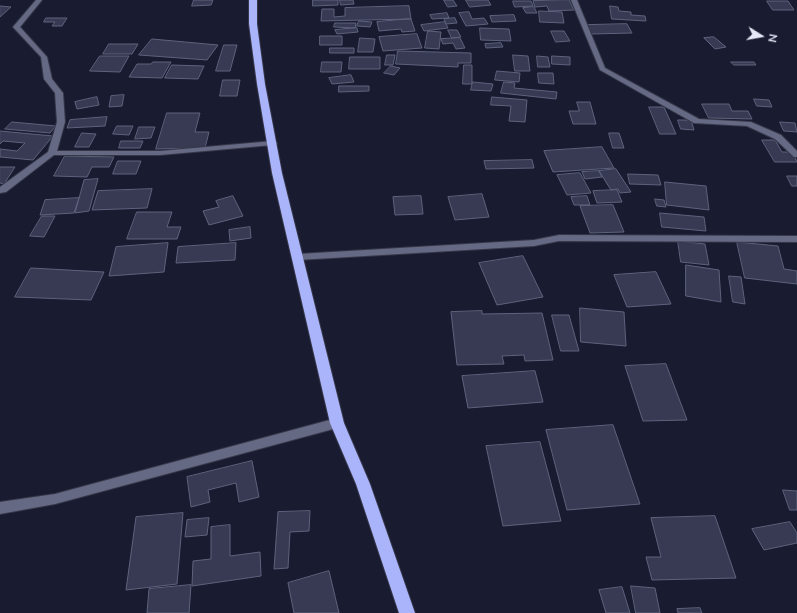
<!DOCTYPE html>
<style>
body{margin:0}
#map{position:relative;width:797px;height:613px;overflow:hidden;background:#191b31;font-family:Mulish,sans-serif}
canvas{display:block}
.north{position:absolute;left:741px;top:16px;width:40px;height:40px;-webkit-text-stroke:3px #191b31;paint-order:stroke;rotate:101deg;font-size:11px;font-weight:700;line-height:16px;text-align:center;color:#e5e8f7}
.north::after{content:'';display:block;margin:auto;width:14px;height:18px;background:#e5e8f7;clip-path:polygon(50% 0,100% 100%,50% 72%,0 100%)}
</style>
<div id="map">
<canvas width="797" height="613"></canvas>
<div class="north">N</div>
</div>
<script>
const g = document.querySelector('canvas').getContext('2d');
g.lineJoin = 'round';
function fillPath(path, color) { g.fillStyle = color; g.fill(path, 'evenodd'); }
function strokePath(path, color, width, dash) { g.strokeStyle = color; g.lineWidth = width; g.lineCap = dash ? 'butt' : 'round'; g.setLineDash(dash || []); g.stroke(path); }
const building = new Path2D(`
 M194 0H213L211 5 192 6Z
 M313 0H338V5L313 6Z
 M340 0H353L354 4 341 5Z
 M444 0H453L457 6 448 7Z
 M466 0H488L491 5 470 7Z
 M569 0 574 10 549 11 547 6 535 7 533 1Z
 M513 1H531L533 6 515 7Z
 M767 1H788L794 10H773Z
 M0 6 11 7 0 17Z
 M409 6 411 19 321 21 322 9H334V17L345 16V8Z
 M610 6 618 7 619 11 631 12V15L645 16 646 21 612 19Z
 M534 7 537 13H526L523 8Z
 M539 11 562 12 564 23 540 22Z
 M469 12 472 19 484 18 488 24 466 26 459 13Z
 M447 13 449 18 432 19 430 15Z
 M514 15 516 21 492 22 490 16Z
 M46 18H67L62 26H52L55 22H44Z
 M455 18 457 23 446 24 444 19Z
 M411 19 415 31 402 32 401 29 379 31 377 22Z
 M359 21 372 22 370 27 357 26Z
 M445 22 448 28 424 31 421 25Z
 M335 23H356L355 28 334 27Z
 M627 24 632 33 591 34 587 25Z
 M357 28 358 32 337 34 335 30Z
 M480 28 509 29 511 41 481 40Z
 M448 30H457L461 37 452 38Z
 M428 31 441 32 439 49 425 48Z
 M551 31H564L570 41 556 42Z
 M417 34 422 48 383 51 379 37Z
 M320 36H342V45H320Z
 M714 37 726 47 715 49 704 38Z
 M360 38 375 39 373 52H358Z
 M460 38 465 48 456 49 453 43 443 44 441 39Z
 M152 39 218 45 207 60 139 55Z
 M501 43 503 47 486 48 485 44Z
 M109 44H138L132 54H103Z
 M224 45H237L230 71H216Z
 M330 48H354V53H330Z
 M398 51 471 53V63H458V67L396 64Z
 M387 55H395L393 65H385Z
 M513 55 528 56 530 71H515Z
 M100 56H129L120 72 90 71Z
 M537 56 548 57 550 67H538Z
 M552 56 570 57V65L552 64Z
 M350 57H380V69H349Z
 M153 62H171L162 78 129 77 137 64H151Z
 M322 62H342L341 72H321Z
 M731 62H754L756 65H734Z
 M172 65 204 66 198 79 165 78Z
 M464 65H472V84H463Z
 M391 66 400 68 394 75 384 73Z
 M497 71 520 73 519 82 495 80Z
 M538 73H553L554 84 539 83Z
 M351 75 354 82 332 84 329 78Z
 M223 80H240L237 96H220Z
 M473 82 493 84 491 91 471 90Z
 M504 82 515 83 514 88 557 92 556 99 501 93Z
 M339 86H369V91L339 92Z
 M124 95 122 106 109 107 111 96Z
 M97 97 99 105 77 109 75 102Z
 M492 97 527 100 525 122 509 121 511 106 491 105Z
 M754 99 769 100 772 107 757 106Z
 M577 102H590L596 124H573L569 111H579Z
 M702 104H729L732 111H748L752 119 709 118Z
 M649 107H664L676 134H660Z
 M167 113H200L195 132H209L205 148 156 149Z
 M107 117 105 126 67 128 70 120Z
 M678 120H691L694 130 681 129Z
 M12 122 56 126 50 133 5 129Z
 M780 122 795 123 797 132 784 131Z
 M117 126H133L129 135 113 134Z
 M139 127H155L151 138 135 139Z
 M0 131 53 136 33 160 0 157V149L17 151 25 143 3 141 0 144Z
 M82 133 96 134 89 147H75Z
 M609 133H619L624 148H613Z
 M762 140H775L782 152H793L797 162H775Z
 M121 141H143L140 148H119Z
 M602 147 614 168 553 172 544 151Z
 M65 156 114 157 109 167H92L87 177 54 176Z
 M532 160 534 168 486 169 484 161Z
 M118 161H141L136 174H113Z
 M0 167H15L4 184 0 183Z
 M616 169 631 192 620 193 618 189 611 190 599 171Z
 M599 171 602 177 585 179 582 172Z
 M580 173 591 193 567 195 557 175Z
 M628 174 658 175 661 185 630 184Z
 M787 176H797V186H792Z
 M98 179 89 211 75 213 84 180Z
 M665 182 706 186 709 210 667 205Z
 M152 189 147 208 92 210 98 191Z
 M617 190 622 202 597 203 593 191Z
 M482 194 489 217 455 220 448 197Z
 M233 196 243 216 209 225 203 211 219 207 216 201Z
 M421 196 423 214 395 215 393 197Z
 M587 196 590 205H574L571 197Z
 M79 198 74 213 40 215 45 200Z
 M655 199 664 200 666 207 657 206Z
 M613 205 624 232 590 233 580 206Z
 M137 212H172L167 227H181L177 239H127Z
 M660 213 704 217 706 231 662 227Z
 M42 216H55L44 237 30 236Z
 M250 227 251 238 230 241 229 230Z
 M678 241 705 244 709 265 681 262Z
 M737 242 778 246 784 269 797 271V284L745 278Z
 M168 243 164 272 109 276 116 247Z
 M236 243 235 260 176 263 178 247Z
 M523 256 543 297 497 305 479 263Z
 M686 265 719 270 721 302 686 296Z
 M31 268 104 272 91 300 15 297Z
 M656 272 671 304 627 307 614 275Z
 M729 276 741 277 745 304 733 302Z
 M580 308 624 312 626 346 581 342Z
 M482 311V314L542 313 553 360 525 361 524 355 502 356 504 364 457 365 451 312Z
 M552 315H569L579 351H561Z
 M666 364 687 420 643 421 625 366Z
 M535 371 543 402 468 408 462 376Z
 M613 425 640 504 567 510 546 430Z
 M540 442 561 521 503 526 486 446Z
 M252 461 259 497 239 502 236 483 208 490 210 502 191 507 187 477Z
 M783 490 797 491V510H790Z
 M310 511 309 531 290 532 288 568 274 569 278 512Z
 M183 513 177 584 126 590 136 517Z
 M715 516 736 578 652 580 646 557H661L651 518Z
 M209 518 207 535 185 537 187 520Z
 M790 522 797 533V543L764 550 752 529Z
 M230 525V556L260 552 261 576 192 586 193 561 211 559V527Z
 M329 571 339 613H294L288 583Z
 M191 585 189 613H147L149 589Z
 M631 586 655 588 660 613H636Z
 M622 587 630 613H606L599 590Z
 M700 608 702 613H678L677 609Z`);
fillPath(building, '#373a52');
strokePath(building, '#5e627c', 1);
const street = new Path2D(`
 M36 0H42L20 27 47 57 52 79 63 93 65 122 57 151H160L273 141 277 143 273 145 160 155H54L6 192 0 193V187L48 152 57 122 55 93 44 79 41 57 13 27Z
 M571 0H577L605 68 699 119 751 122 781 135 797 151V157H794L775 139 747 126 694 123 600 70Z
 M559 235 797 236V242L559 241 534 246 298 260 293 257 298 254 534 240Z
 M337 418 341 420 343 423 341 426 337 428 55 504 0 514V502L55 494Z`);
const highway = new Path2D(`
 M249 0H257V24L265 84 282 173 344 423 370 484 415 613H399L356 484 330 423 272 173 257 84 249 24Z`);
strokePath(street, '#363749', 2);
strokePath(highway, '#363749', 2);
fillPath(street, '#656983');
fillPath(highway, '#aab4fb');
</script>
